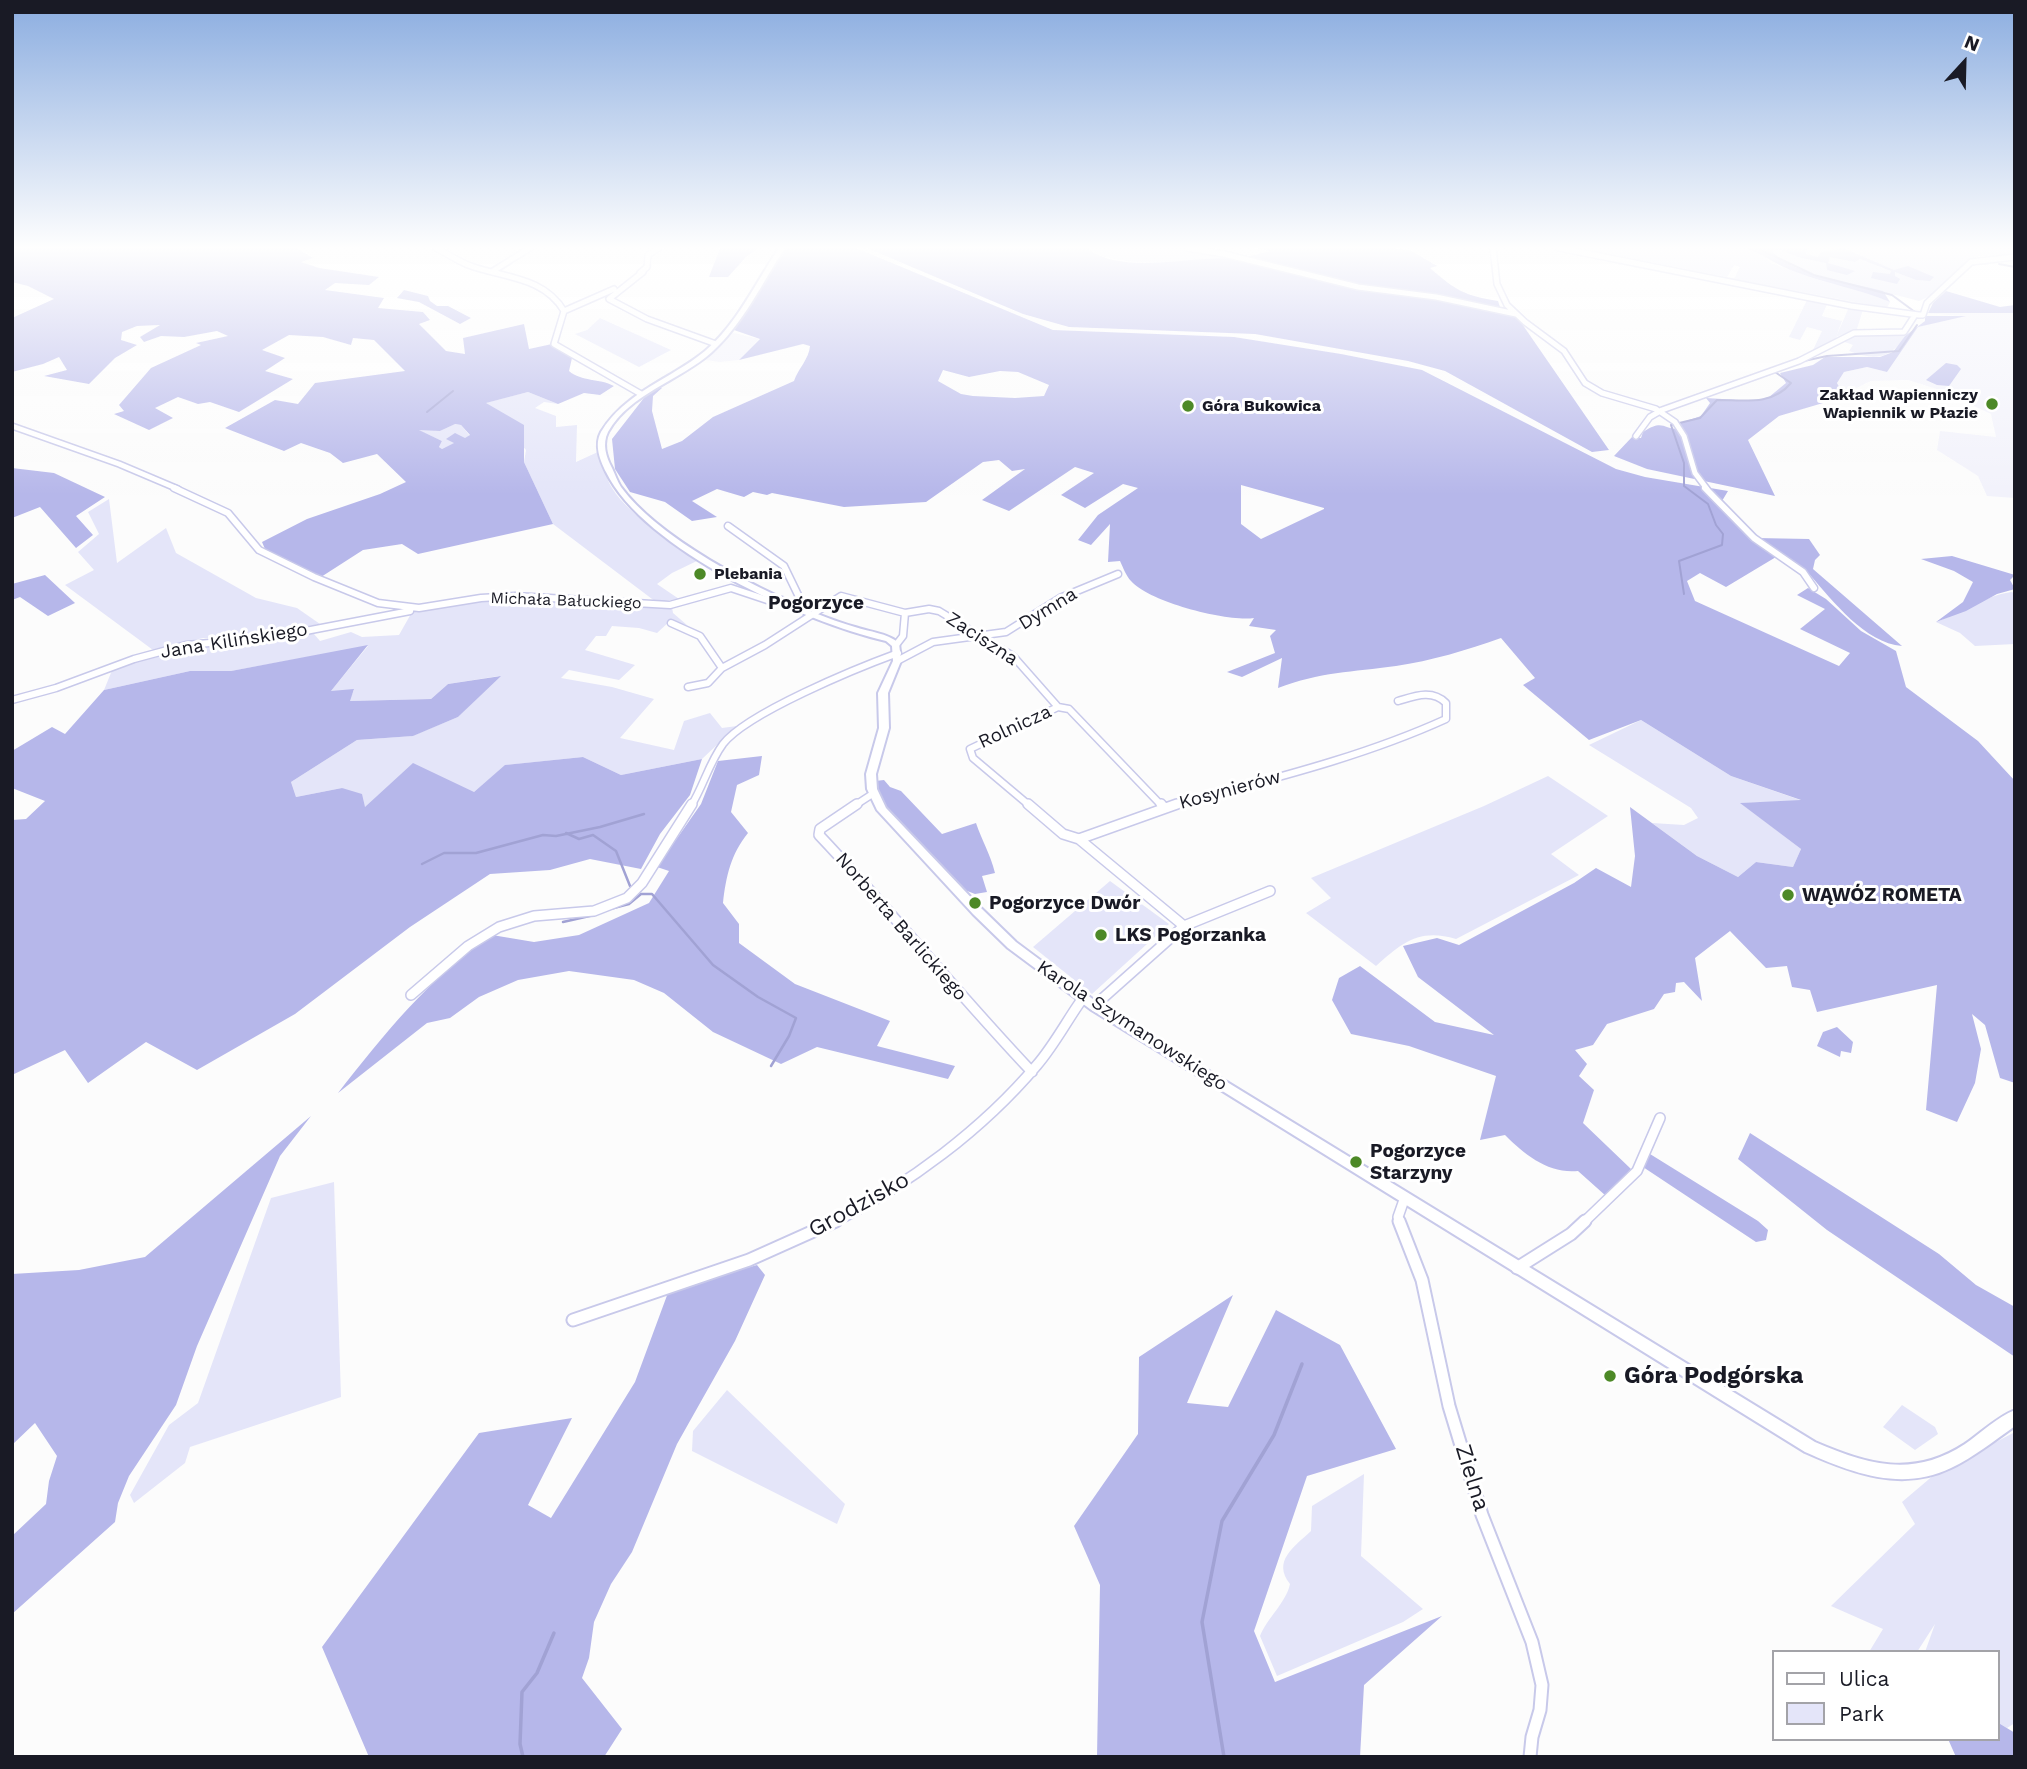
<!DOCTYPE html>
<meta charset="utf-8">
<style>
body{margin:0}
#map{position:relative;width:2027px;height:1769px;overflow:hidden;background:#fcfcfc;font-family:"Work Sans",sans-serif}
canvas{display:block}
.frame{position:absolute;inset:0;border:14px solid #191a25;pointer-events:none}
.legend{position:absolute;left:1772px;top:1650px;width:228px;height:91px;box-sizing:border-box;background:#fff;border:2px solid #a3a3a8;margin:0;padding:9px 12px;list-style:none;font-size:21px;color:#191a25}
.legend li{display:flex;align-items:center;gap:14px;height:35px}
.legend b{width:35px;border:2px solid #a3a3a8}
.north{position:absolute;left:1929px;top:28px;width:70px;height:70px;-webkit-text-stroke:5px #fff;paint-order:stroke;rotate:22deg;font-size:19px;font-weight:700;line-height:28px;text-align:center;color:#191a25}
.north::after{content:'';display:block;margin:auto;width:24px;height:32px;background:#191a25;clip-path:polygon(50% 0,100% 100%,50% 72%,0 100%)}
</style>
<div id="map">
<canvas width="2027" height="1769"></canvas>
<div class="frame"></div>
<ul class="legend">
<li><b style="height:9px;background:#fff"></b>Ulica</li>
<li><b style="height:19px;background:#e4e5f9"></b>Park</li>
</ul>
<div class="north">N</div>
</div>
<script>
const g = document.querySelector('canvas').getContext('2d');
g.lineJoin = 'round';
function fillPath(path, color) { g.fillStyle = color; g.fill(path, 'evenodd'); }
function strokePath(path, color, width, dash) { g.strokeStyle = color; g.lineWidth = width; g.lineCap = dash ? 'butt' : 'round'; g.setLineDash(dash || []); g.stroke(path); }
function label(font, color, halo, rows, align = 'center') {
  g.font = font + ' "Work Sans",sans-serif'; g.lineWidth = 6; g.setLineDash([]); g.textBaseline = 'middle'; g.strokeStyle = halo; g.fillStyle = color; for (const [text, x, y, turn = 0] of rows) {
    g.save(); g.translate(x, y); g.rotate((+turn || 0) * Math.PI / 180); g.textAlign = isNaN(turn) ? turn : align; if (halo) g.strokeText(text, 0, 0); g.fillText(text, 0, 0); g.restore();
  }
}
fillPath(new Path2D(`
 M1562 248H1578L1887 308 1928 313H2015V498L1987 496 1978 476 1937 450 1940 431 1996 437 1991 414 1943 391 1908 380 1871 381 1846 393 1842 392 1837 383 1844 372 1867 367 1887 372 1918 327 1961 316 1873 309Z
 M730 332 759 339 739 360 720 362 705 360Z`), '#f2f2fb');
fillPath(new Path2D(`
 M1086 248H1183L1239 259C1201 261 1116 271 1086 248Z
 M1578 248H1747L1764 255 1771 263 1822 281 1865 291 1890 302 1887 308 1734 279 1740 267 1734 265 1727 277Z
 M1807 248H2007L2015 249V255L1980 256 1971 259 1930 296 1919 301C1873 288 1809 280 1771 252L1777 249 1801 258 1826 263 1831 256 1855 262 1860 259 1891 271V274L1894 276 1895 272 1916 280 1930 281 1894 270 1844 248 1819 257 1806 254Z
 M1808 298 1828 302 1822 316 1842 321 1836 337 1849 307 1863 310 1857 329 1836 337 1837 339 1811 354 1822 331 1807 327 1800 340 1789 337Z
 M600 318 671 350 639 367 575 334 587 330Z
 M1908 331C1893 358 1878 362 1849 351L1853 345 1842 341 1855 334H1901Z
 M528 392 558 404 544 402 535 408 556 416V427L577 425 576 462 600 451C603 463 605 477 612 488 632 519 670 539 701 559L672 573 657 584 679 599 656 602 553 524 524 462 526 450 485 403Z
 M454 424 461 425 470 436 442 449 439 447 442 441 418 430 420 428 440 431Z
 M109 499 117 563 166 528 176 553 256 598 297 608 320 624 233 639 203 638 153 650 65 585 94 570 78 552 99 534 88 512Z
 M2011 592 2015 593V644L1975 646 1960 633 1936 622C1962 613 1984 596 2011 592Z
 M529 598 672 607 673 613 687 625 670 621 657 633 639 628 612 626 606 636H596L585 650 635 665 619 680 569 670 561 678 612 687 654 699 620 738 674 750 684 721 710 713 722 728 737 726 702 759 621 775 583 757 506 765 474 792 365 807 342 788 296 797 291 782 357 740 412 736 458 717 499 676 448 684 431 699 349 701 354 690 330 692 368 646 231 671H190L104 690 113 668 208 644 247 643 305 633 314 634 320 641 351 632 362 637 399 635 412 612 480 600Z
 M1641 720 1731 776 1803 801 1741 803 1801 849 1793 867 1756 862 1738 877 1697 856 1652 823 1684 825 1698 818 1691 808 1589 745Z
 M1548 776 1608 816 1551 854 1579 875 1456 939C1419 928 1402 943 1376 966L1306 913 1331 898 1311 878 1484 806Z
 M1110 881 1169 924 1092 994 1033 947Z
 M334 1182 341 1397 190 1447 185 1463 134 1503 130 1495 169 1425 198 1403 271 1198Z
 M727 1390 845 1504 837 1524 692 1451 693 1431Z
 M1902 1405 1935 1427 1938 1434 1915 1450 1883 1427Z
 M2015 1432V1723L2007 1728 1997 1722V1652H1925L1935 1624 1917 1652H1869L1883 1629 1831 1606 1915 1524 1902 1502 1935 1474Z
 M1364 1474 1361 1556 1423 1609 1403 1622 1277 1676 1260 1636C1267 1618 1286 1603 1290 1584 1272 1561 1294 1547 1311 1531L1312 1506Z`), '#e4e5f9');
fillPath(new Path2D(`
 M12 248H297L313 258 301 262 319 268 379 277 369 285 335 283 325 290 384 298 378 308 423 312 430 320 419 324 446 351 465 354 463 338 524 324 529 349 552 344 572 358 569 371C582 382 599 378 614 386L600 395 584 393 558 404 528 392 486 403 524 425V462L553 524 418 554 402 544 363 550 321 577 265 549 262 542 307 519 380 494 406 482 377 454 343 463 330 453 301 443 284 451 225 428 275 400 298 404 315 383 405 371 374 340 353 338 351 345 323 337 289 335 262 350 285 358 265 371 293 379 239 412 210 402 198 404 178 397 155 408 173 418 149 430 114 414 124 411 119 405 151 368 201 345 196 343 228 336 217 331 184 337 161 336 144 342 140 337 160 325 137 326 122 332 121 340 137 345 115 358 89 384 44 376 67 370 59 357 43 364 12 372V318L54 299 28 286 12 282ZM455 424 461 425 470 435 465 438 455 433 446 439 454 443 442 449 439 447 442 441 419 430 440 431Z
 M720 248H759L746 257 728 277H709Z
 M787 248H856L1053 330 1234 337 1341 354 1422 370 1616 469 1645 477 1728 491 1719 506 1738 527 1776 557 1726 587 1700 573 1687 581 1695 601 1839 666 1850 653 1800 629 1825 609 1797 595 1808 588 1826 599 1861 631 1896 651 1906 687 1978 741 2015 781V1083L2000 1078 1985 1025 1972 1014 1981 1049 1975 1083 1957 1122 1926 1110 1937 985 1817 1012 1810 990 1792 987 1787 966 1766 968 1730 931 1695 958 1702 1001 1684 982 1676 983 1675 992 1664 994 1654 1009 1607 1024 1593 1045 1575 1050 1587 1064 1579 1076 1594 1090 1583 1123 1631 1169 1606 1196 1578 1171C1549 1174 1525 1155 1505 1135L1480 1140 1496 1076 1409 1046 1351 1034 1332 1000 1339 978 1360 966 1435 1022 1494 1035 1418 977 1403 946 1437 938 1459 945 1574 883 1596 868 1631 887 1635 856 1630 807 1697 856 1738 877 1756 862 1793 867 1801 849 1740 803 1801 800 1731 776 1641 720 1589 740 1523 685 1535 678 1501 638C1467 650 1431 661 1396 666 1352 672 1320 672 1278 688L1282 658 1242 677 1227 672 1275 653 1270 636 1276 630 1249 626 1254 618C1227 622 1149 602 1131 581 1126 576 1123 567 1120 561L1108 562 1110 524 1091 545 1078 540 1098 515 1138 488 1123 484 1085 508 1061 495 1094 473 1075 467 1009 511 982 500 1025 469 1012 471 999 460 983 462 926 502 844 507 772 493 767 495 753 492 744 497 717 489 692 501 717 517 692 521 665 502 630 492 615 469 612 439 647 394 659 386 662 388 653 396 652 411 662 449 682 441 713 417 794 381C798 369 809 359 810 346L803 344 739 360 760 339 734 330ZM943 370 969 377 1000 371 1018 372 1049 385 1044 396 1015 398 973 396 961 394 938 381ZM1241 485 1324 508V509L1261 539 1241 524Z
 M867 248H1086C1125 277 1195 254 1239 259 1280 264 1319 282 1359 289 1412 299 1467 299 1518 318L1609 450 1592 452 1445 371 1408 361 1255 334 1069 327 1023 314Z
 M1255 248H1391L1410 250 1437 266 1430 268C1455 290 1465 296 1498 301L1501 310 1386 292 1242 258 1270 251Z
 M1747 248H1807L1806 254 1818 257 1821 252 1844 248 1894 270 1908 266 1934 277 1930 281 1916 280 1895 272V276L1900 279 1897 284 1871 278 1873 272 1890 274 1891 271 1860 259 1855 262 1830 257 1828 263 1855 271 1847 275 1827 270 1826 263 1801 258 1777 249 1772 252C1801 278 1846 281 1883 291L1890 302C1860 289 1827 284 1796 272 1778 266 1764 255 1747 248Z
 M404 290 428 296 430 301 437 306H448L471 318 460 324 419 302 397 298Z
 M1946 291 2000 307 2015 305V313H1928L1933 303Z
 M1925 316H1966L1918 327 1887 372 1867 367 1844 372 1837 383 1842 392 1823 403 1779 416 1748 440 1775 496 1647 469 1614 456 1632 437 1641 438 1643 432C1664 418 1662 430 1682 429L1680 423 1701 416 1710 403 1706 398 1755 401 1769 397 1786 383 1780 373 1813 365 1825 357H1880L1893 352 1905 336 1925 321Z
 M1946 363 1957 365 1961 369 1949 386 1937 385 1926 380Z
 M12 468 54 473 105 497 76 516 93 535 76 548 40 507 12 518Z
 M1756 538 1809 539 1820 555 1815 560 1813 569 1902 646C1865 643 1833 601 1810 575 1799 564 1770 548 1756 538Z
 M1952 556 2015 575 2010 580 2015 589 1997 594 1966 611 1936 622 1963 602 1973 582 1954 571 1921 559Z
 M45 575 75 603 48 616 20 597 12 600V584Z
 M368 645 331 691 354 689 350 701 431 699 448 684 501 676 458 717 413 736 357 740 291 782 296 797 342 788 362 794 365 807 413 763 474 792 505 765 583 757 621 775 702 759 690 795 660 834 641 869 590 859 550 870 490 874 410 927 295 1014 197 1070 146 1042 88 1083 65 1050 12 1075V820L26 819 45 801 12 788V751L52 727 65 734 104 690 190 671H231Z
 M762 756 759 775 737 785 731 812 748 833C731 854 726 876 723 903L739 924V943L795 984 890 1021 877 1046 955 1066 948 1079 817 1047 781 1064 713 1032 664 993 634 980 569 971 518 980 479 997 450 1018 427 1023 338 1093C385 1033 428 979 492 935L534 942 579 935 649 903 669 871 657 867 701 804 718 761Z
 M884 780 890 787 901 791 942 834 976 823C982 841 990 853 995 873L982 876 987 892 975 894 962 889 883 803 875 781Z
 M1837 1027 1853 1042 1851 1053 1841 1051 1840 1057 1817 1046 1823 1032Z
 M311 1116 280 1156 197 1346 176 1405 129 1476 118 1503 115 1522 12 1614V1536L46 1504 49 1481 57 1456 35 1423 12 1445V1274L79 1270 145 1257Z
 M1750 1133 1939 1254 1976 1285 2015 1307V1357L1827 1230 1738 1159Z
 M1650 1154 1758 1221 1768 1230 1766 1240 1756 1242 1643 1167Z
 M757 1265 765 1275 735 1341 677 1444 632 1552 611 1584 594 1622 589 1658 582 1678 622 1729 604 1757H369L322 1647 479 1433 572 1418 528 1505 551 1518 635 1382 669 1290Z
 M1233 1295 1187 1403 1228 1407 1276 1310 1340 1345 1396 1449 1307 1476 1254 1631 1275 1682 1442 1616 1364 1685 1360 1757H1097L1100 1585 1074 1526 1138 1434 1139 1357Z
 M1997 1722 2015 1733V1757H1956L1948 1739H1997Z`), '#b6b7ea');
strokePath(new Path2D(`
 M1757 248 1814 275 1892 295 1915 312
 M1999 264 2015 267
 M1804 361 1827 356 1899 351 1917 325
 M427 412 453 391
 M1684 594 1679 561 1722 545 1723 534 1716 525 1708 504 1684 486V463L1671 425 1700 418 1717 400C1743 400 1772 406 1791 383L1775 372 1782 369`), '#a1a2d4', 2);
strokePath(new Path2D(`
 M566 833 579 839 593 835 616 851 630 886
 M422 864 444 853H476L543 835 556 836 600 827 644 814
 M610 909 629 904 641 894H652L713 965 758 997 796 1018 789 1036 771 1066
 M563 922 594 915`), '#a1a2d4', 2.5);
strokePath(new Path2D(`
 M523 1757 520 1744 522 1692 537 1673 554 1633
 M1224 1757 1202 1622 1222 1521 1274 1435 1302 1364`), '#a1a2d4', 3.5);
const streetFar3 = new Path2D(`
 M436 248C448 254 459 262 471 266 505 278 544 277 564 311L554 344 641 394
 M1187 248 1224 254 1358 287 1436 297 1516 314
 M1493 248 1497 284 1507 305 1525 322 1564 351 1585 383 1602 393 1656 409 1675 422 1684 436 1695 473 1707 489
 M1559 248 1851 306 1919 315H1923L1927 303 1971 262 2015 257
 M493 271 530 248
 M643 272 609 299 647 319 716 344
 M640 273 647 267 648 255 659 248
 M564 311 614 289
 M12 426 119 464 178 489
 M1636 436 1650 417 1662 410 1799 361 1854 333 1904 332 1915 315`);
const streetFar2 = new Path2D(`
 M174 488 228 513 259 550 314 577 378 603 419 608 481 598 515 596 670 605 731 588 773 602 782 600
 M1705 488 1754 538 1803 572 1814 588
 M728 526 784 566 801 601 797 606
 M671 623 700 636 722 668 765 645 841 596 905 613 929 609 939 611 1013 656 1058 707
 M896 645 903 636 905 613
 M897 661 933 642 1006 632 1060 598 1118 574
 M688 687 708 683 722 668
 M12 700 56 688 134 659 186 645 269 638 410 611
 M691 806C703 787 709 763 723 744 747 713 857 668 898 653
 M854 806 874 793
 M1030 806 973 758 970 749 1058 707 1069 709 1162 806
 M1171 806C1263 781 1358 759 1446 719V703C1432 689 1415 696 1398 701`);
const streetFar1 = new Path2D(`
 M857 804 820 829 819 835C892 912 959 995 1032 1072
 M1028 804 1063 834 1079 839
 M1161 804 1164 808
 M1177 804 1079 839 1184 926
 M411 995 468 946 499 927 534 916 594 911 627 898 642 883 692 804
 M1094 1006 1184 926 1270 891
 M833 1223C909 1184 982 1130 1037 1065 1055 1044 1067 1020 1083 998
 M1400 1223 1398 1217 1405 1197
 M1583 1223 1637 1171 1660 1118`);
const street = new Path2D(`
 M1399 1221 1422 1280 1449 1406 1482 1515 1532 1642 1542 1685 1540 1710 1532 1737 1530 1757
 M1517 1268 1571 1234 1585 1221
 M573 1320 749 1260 836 1221`);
const secondary = new Path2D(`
 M779 248H785C762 283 743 324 712 352 680 381 630 393 608 432 602 444 606 457 612 468 615 474 617 481 621 487 659 539 756 588 815 613 828 618 841 623 855 627 870 632 887 633 899 643L901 661 888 693 889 728 876 774 877 789 886 808 981 908 1016 942 1098 1003 1815 1442C1869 1465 1913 1478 1965 1444 1981 1433 1997 1417 2015 1410V1426C1994 1441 1974 1457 1951 1468 1902 1492 1852 1473 1805 1452L1090 1009 1008 948 973 914 877 810 867 789 866 774 879 728 878 693 893 661 892 646 886 641C804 622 644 550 606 472 600 460 594 445 601 432 625 392 671 379 705 351 737 324 756 282 779 248Z`);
strokePath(streetFar3, '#c8c9ea', 8);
strokePath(streetFar2, '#c8c9ea', 9);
strokePath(streetFar1, '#c8c9ea', 12);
strokePath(street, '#c8c9ea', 15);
strokePath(secondary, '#c8c9ea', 4);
strokePath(streetFar3, '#fff', 5);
strokePath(streetFar2, '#fff', 6);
strokePath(streetFar1, '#fff', 9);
strokePath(street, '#fff', 11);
fillPath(secondary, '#fff');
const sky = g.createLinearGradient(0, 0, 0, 495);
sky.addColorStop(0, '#8bade0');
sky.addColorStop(0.5, '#fefefe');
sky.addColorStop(1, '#fefefe00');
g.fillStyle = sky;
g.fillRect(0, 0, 2027, 495);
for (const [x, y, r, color] of [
 [1992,404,7,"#4d8927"],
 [1188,406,7,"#4d8927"],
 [700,574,7,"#4d8927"],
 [1788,895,7,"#4d8927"],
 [975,903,7,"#4d8927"],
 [1101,935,7,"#4d8927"],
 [1356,1162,7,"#4d8927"],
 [1610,1376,7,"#4d8927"]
]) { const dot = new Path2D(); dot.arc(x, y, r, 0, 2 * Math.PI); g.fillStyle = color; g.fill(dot); strokePath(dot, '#fff', 2.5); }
label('bold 16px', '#191a25', '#fff', [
 ["Zakład Wapienniczy",1978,395,"right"],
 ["Wapiennik w Płazie",1978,413,"right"],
 ["Góra Bukowica",1202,406],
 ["Plebania",714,574]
], 'left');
label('16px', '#191a25', '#fff', [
 ["Michała Bałuckiego",566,601,2]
]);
label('bold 19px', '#191a25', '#fff', [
 ["Pogorzyce",816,603]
]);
label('19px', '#191a25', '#fff', [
 ["Dymna",1048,609,-31],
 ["Zaciszna",982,639,33],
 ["Jana Kilińskiego",234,641,-9],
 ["Rolnicza",1015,727,-25],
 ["Kosynierów",1230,790,-15],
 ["Norberta Barlickiego",901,927,49],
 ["Karola Szymanowskiego",1132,1026,33]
]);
label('bold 19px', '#191a25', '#fff', [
 ["WĄWÓZ ROMETA",1802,895],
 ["Pogorzyce Dwór",989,903],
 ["LKS Pogorzanka",1115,935],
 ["Pogorzyce",1370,1151],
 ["Starzyny",1370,1173]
], 'left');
label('23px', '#191a25', '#fff', [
 ["Grodzisko",859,1205,-29],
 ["Zielna",1472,1478,73]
]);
label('bold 23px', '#191a25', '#fff', [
 ["Góra Podgórska",1624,1376]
], 'left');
</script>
